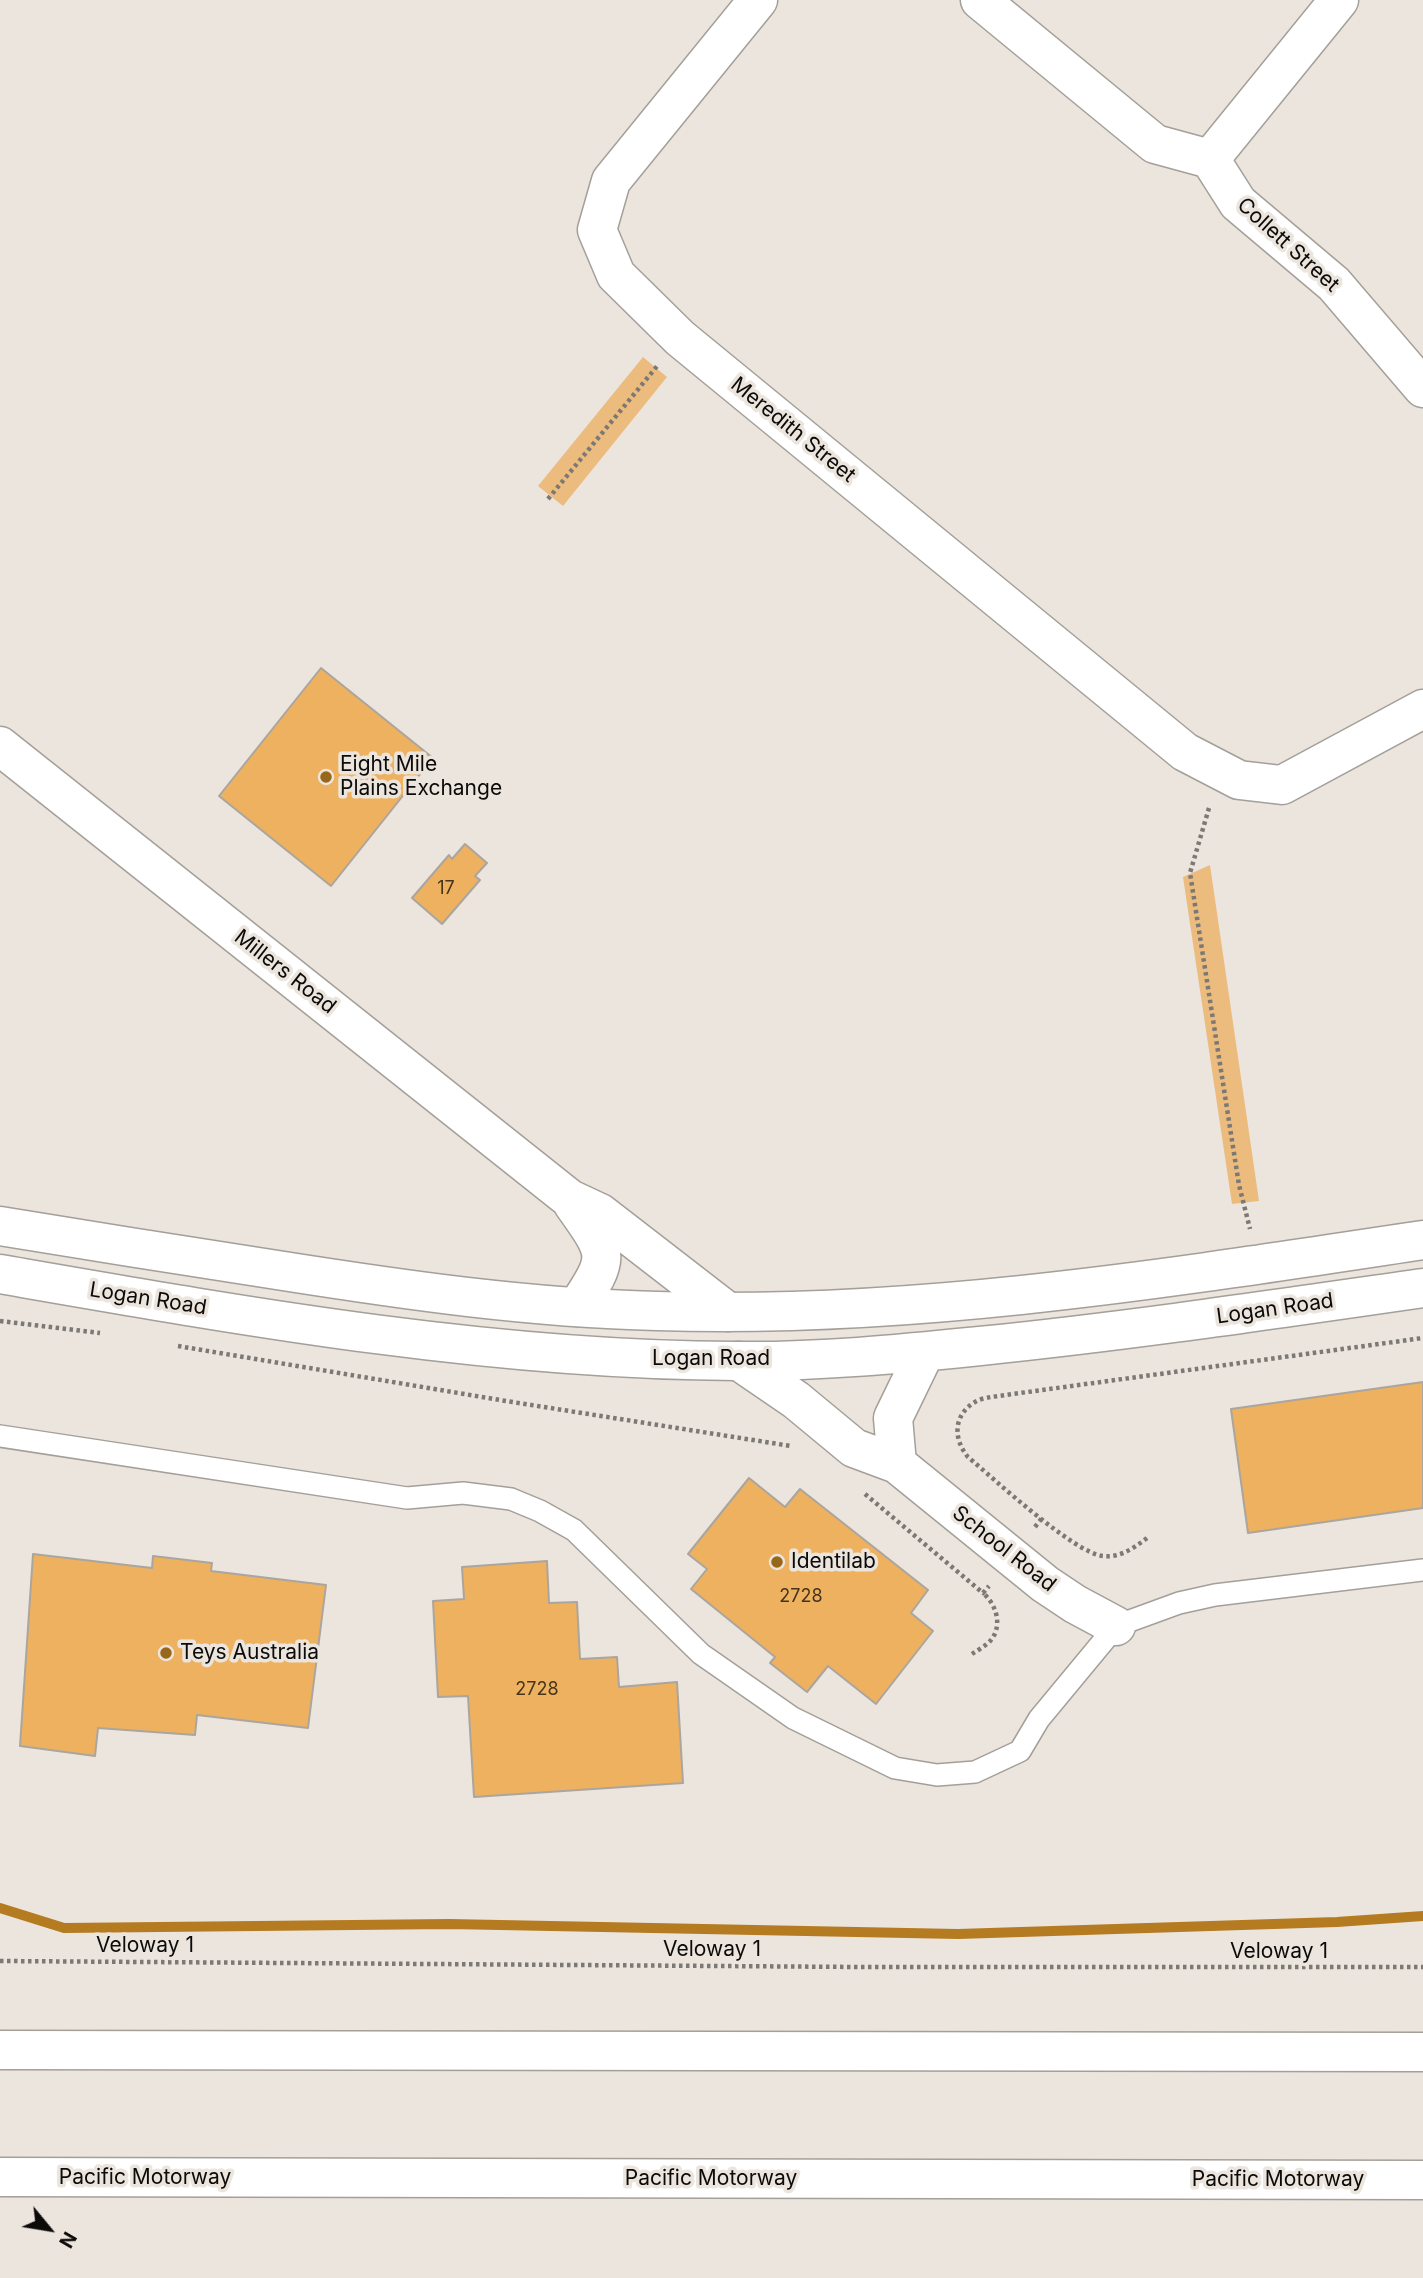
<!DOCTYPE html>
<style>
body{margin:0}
#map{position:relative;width:1423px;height:2278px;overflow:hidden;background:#ebe5de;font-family:Inter,sans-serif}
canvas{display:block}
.north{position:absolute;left:14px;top:2194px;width:70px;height:70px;-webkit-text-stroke:5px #ebe5de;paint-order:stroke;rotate:120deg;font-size:19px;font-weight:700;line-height:28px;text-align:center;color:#0d0b09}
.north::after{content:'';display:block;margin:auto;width:24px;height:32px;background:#0d0b09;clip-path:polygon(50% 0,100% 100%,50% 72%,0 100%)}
</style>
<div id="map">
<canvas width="1423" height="2278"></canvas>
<div class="north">N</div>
</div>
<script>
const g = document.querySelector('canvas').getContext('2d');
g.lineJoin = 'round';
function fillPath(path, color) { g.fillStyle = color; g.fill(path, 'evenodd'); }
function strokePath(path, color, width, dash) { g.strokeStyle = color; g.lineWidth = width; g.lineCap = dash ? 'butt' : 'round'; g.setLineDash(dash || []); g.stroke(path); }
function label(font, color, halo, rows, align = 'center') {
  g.font = font + ' Inter,sans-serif'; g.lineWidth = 7; g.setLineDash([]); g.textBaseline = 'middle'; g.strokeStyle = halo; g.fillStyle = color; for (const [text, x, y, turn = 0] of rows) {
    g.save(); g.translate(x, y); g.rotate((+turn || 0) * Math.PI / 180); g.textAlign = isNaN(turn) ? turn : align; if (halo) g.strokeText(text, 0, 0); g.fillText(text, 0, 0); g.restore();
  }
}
fillPath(new Path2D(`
 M643 357 667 377 563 506 538 486Z
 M1210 865 1259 1201 1232 1204 1183 877Z`), '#ecbc7f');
strokePath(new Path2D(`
 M0 1908 64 1928 449 1924 958 1934 1337 1922 1423 1916`), '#b57b21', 10);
const building = new Path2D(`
 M321 668 433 758 331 886 219 796Z
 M465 844 487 863 475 876 480 880 442 924 412 898 449 855 452 859Z
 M1423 1382V1508L1248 1533 1231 1409Z
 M749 1478 785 1507 800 1489 928 1590 911 1613 933 1631 876 1704 828 1666 807 1692 770 1663 775 1657 691 1589 707 1569 688 1554Z
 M33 1554 152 1568 153 1556 212 1563 211 1571 326 1585 308 1728 197 1715 195 1735 98 1728 95 1756 20 1746Z
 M547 1561 549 1603 577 1602 580 1659 617 1657 619 1687 677 1682 683 1783 474 1797 468 1696 438 1697 433 1601 464 1599 462 1567Z`);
fillPath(building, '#eeb15f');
strokePath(building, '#aba59f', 2);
const service = new Path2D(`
 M0 1436 407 1498 463 1493 511 1499 540 1511 574 1530 701 1654 793 1718 895 1768 937 1775 975 1772 1020 1751 1039 1719 1116 1626 1179 1603 1215 1595 1423 1570`);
const minor = new Path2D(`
 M758 0 611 181 597 230 616 275 680 338 1185 752 1239 780 1282 785 1423 709
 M980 0 1155 144 1210 159
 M1339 0 1210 159 1238 203 1334 284 1423 388
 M739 1361 796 1400 854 1448 897 1464 1045 1584 1075 1604 1116 1626
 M897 1464 893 1418 925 1352`);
const tertiary = new Path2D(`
 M0 746 570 1199 600 1213 728 1312
 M573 1204C608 1254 612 1255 577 1307`);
const primary = new Path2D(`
 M0 1226C92 1241 185 1256 277 1270 404 1290 529 1308 657 1311 914 1319 1170 1278 1423 1240
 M0 1274C243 1316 489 1360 736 1361 817 1362 900 1354 980 1346 1128 1331 1276 1309 1423 1288`);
const motorway = new Path2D(`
 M0 2050 1423 2052
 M0 2177 1423 2180`);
strokePath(service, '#a49f98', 24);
strokePath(minor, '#a49f98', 41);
strokePath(tertiary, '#a49f98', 41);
strokePath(primary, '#a49f98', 41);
strokePath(motorway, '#a49f98', 41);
strokePath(new Path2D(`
 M548 499 658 365
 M1209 808 1190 873 1239 1185 1250 1229
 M0 1321 100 1333
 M178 1346 506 1401 791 1446
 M865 1494 983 1593 989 1586
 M1035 1527 1042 1518
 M1147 1538C1134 1548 1120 1558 1103 1556 1074 1553 994 1479 968 1457 953 1439 953 1415 975 1402 979 1399 986 1398 991 1397L1423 1338
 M972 1654C978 1650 986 1646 991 1640 1003 1625 996 1604 983 1593
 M0 1961 861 1967H1423`), '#7c7873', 4.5, [3.5, 3.5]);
strokePath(service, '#fff', 21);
strokePath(minor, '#fff', 38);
strokePath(tertiary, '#fff', 38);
strokePath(primary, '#fff', 38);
strokePath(motorway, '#fff', 38);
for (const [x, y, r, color] of [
 [326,777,7,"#986719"],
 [777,1562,7,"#986719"],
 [166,1653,7,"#986719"]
]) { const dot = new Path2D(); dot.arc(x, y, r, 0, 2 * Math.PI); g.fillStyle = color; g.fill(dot); strokePath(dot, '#ebe5de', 2.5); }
label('18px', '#45341e', null, [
 ["17",446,889],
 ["2728",801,1597],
 ["2728",537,1690]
]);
label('21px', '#0d0b09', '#ebe5de', [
 ["Collett Street",1288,245,42],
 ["Meredith Street",793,430,39],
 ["Millers Road",285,972,38],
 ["Logan Road",148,1299,9],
 ["Logan Road",1275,1309,-8],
 ["Logan Road",711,1359],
 ["School Road",1004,1549,38],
 ["Veloway 1",145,1946],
 ["Veloway 1",712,1950],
 ["Veloway 1",1279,1952],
 ["Pacific Motorway",145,2178],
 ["Pacific Motorway",711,2179],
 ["Pacific Motorway",1278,2180]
]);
label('21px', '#0d0b09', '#ebe5de', [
 ["Eight Mile",340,765],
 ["Plains Exchange",340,789],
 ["Identilab",791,1562],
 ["Teys Australia",180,1653]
], 'left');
</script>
